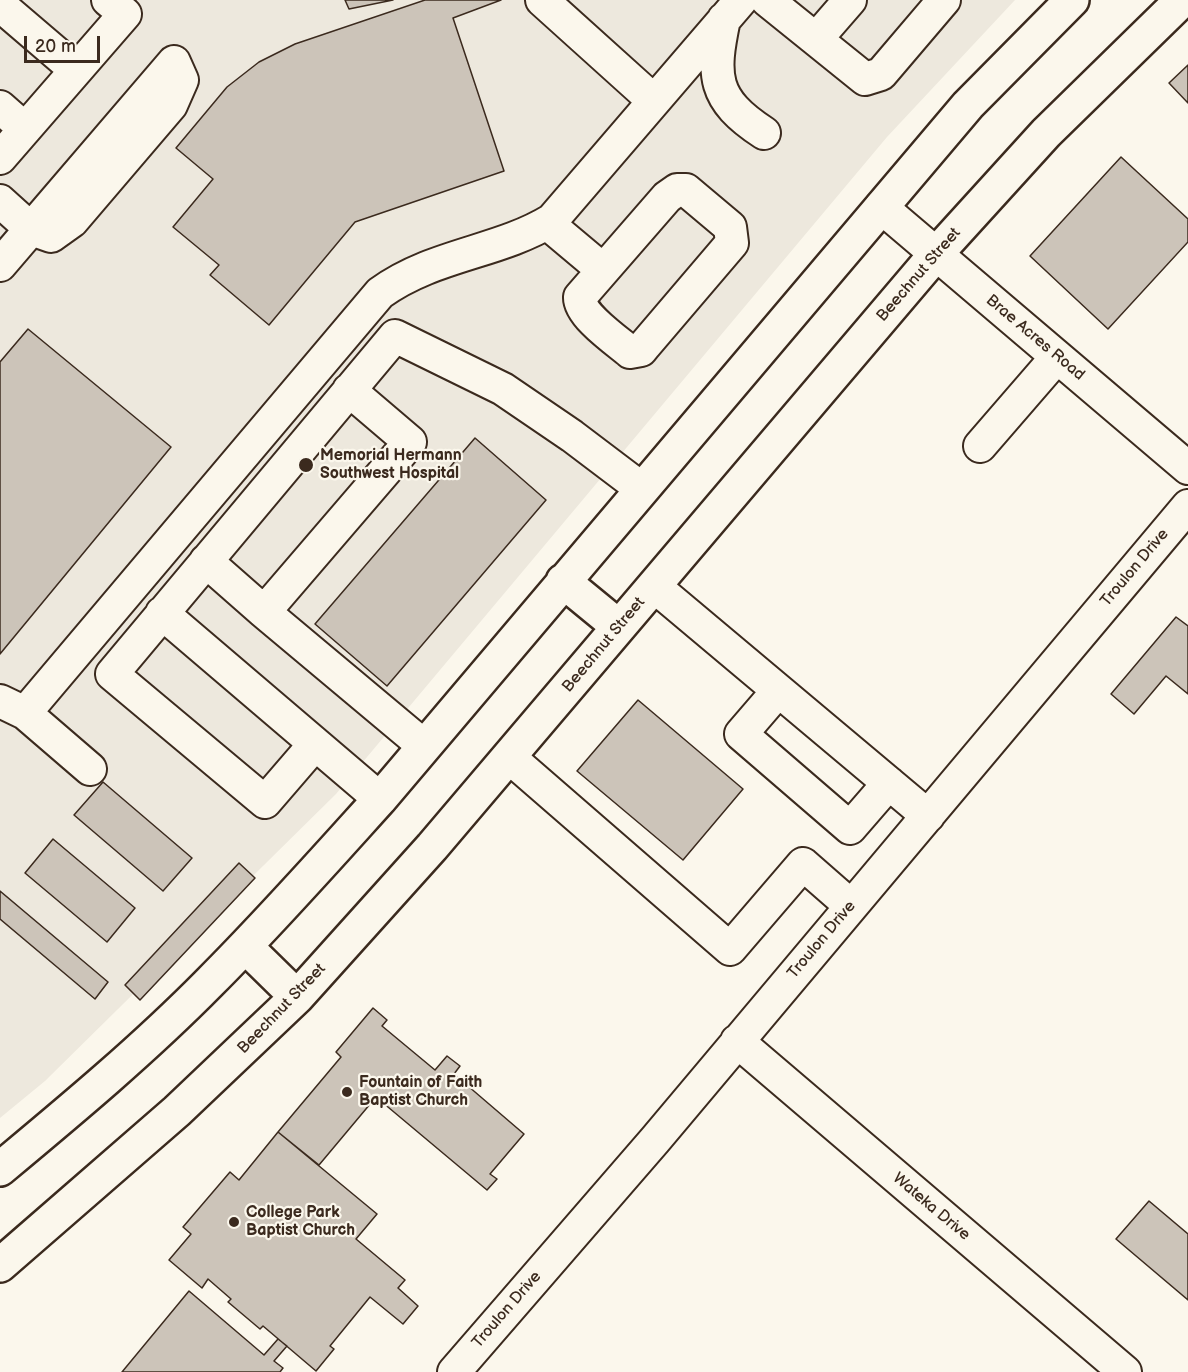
<!DOCTYPE html>
<style>
body{margin:0}
#map{position:relative;width:1188px;height:1372px;overflow:hidden;background:#fbf7ec;font-family:"Balsamiq Sans",sans-serif}
canvas{display:block}
.scale{position:absolute;left:24px;top:36px;width:76px;height:27px;box-sizing:border-box;border:3px solid #3b2a1e;border-top:0;padding-left:8px;font-size:18px;line-height:21px;white-space:nowrap;color:#3b2a1e;-webkit-text-stroke:4px #fbf7ec;paint-order:stroke}
</style>
<div id="map">
<canvas width="1188" height="1372"></canvas>
<div class="scale">20 m</div>
</div>
<script>
const g = document.querySelector('canvas').getContext('2d');
g.lineJoin = 'round';
function fillPath(path, color) { g.fillStyle = color; g.fill(path, 'evenodd'); }
function strokePath(path, color, width, dash) { g.strokeStyle = color; g.lineWidth = width; g.lineCap = dash ? 'butt' : 'round'; g.setLineDash(dash || []); g.stroke(path); }
function label(font, color, halo, rows, align = 'center') {
  g.font = font + ' "Balsamiq Sans",sans-serif'; g.lineWidth = 4.5; g.setLineDash([]); g.textBaseline = 'middle'; g.strokeStyle = halo; g.fillStyle = color; for (const [text, x, y, turn = 0] of rows) {
    g.save(); g.translate(x, y); g.rotate((+turn || 0) * Math.PI / 180); g.textAlign = isNaN(turn) ? turn : align; if (halo) g.strokeText(text, 0, 0); g.fillText(text, 0, 0); g.restore();
  }
}
fillPath(new Path2D(`
 M0 0H1015L887 137 336 794 45 1081 0 1118Z`), '#ede8dd');
const building = new Path2D(`
 M345 0H393L349 9Z
 M425 0H501L453 18 504 171 355 222 269 325 210 275 219 265 173 227 213 179 176 148 227 87 259 62 295 44Z
 M1188 65V103L1169 83Z
 M1121 157 1188 219V242L1108 329 1030 256Z
 M28 329 171 447 0 654V362Z
 M475 438 546 500 387 686 315 624Z
 M1176 617 1188 626V694L1166 676 1134 714 1111 694Z
 M638 700 743 789 683 860 577 771Z
 M103 782 192 858 163 891 74 815Z
 M53 839 135 908 107 942 25 873Z
 M239 863 255 878 140 1000 125 985Z
 M0 891 108 982 95 999 0 919Z
 M373 1008 387 1020 382 1026 435 1070 447 1056 460 1066 454 1074 524 1134 490 1174 497 1179 487 1190 376 1097 319 1165 278 1132 341 1057 336 1052Z
 M278 1132 377 1214 356 1239 405 1280 398 1288 418 1306 403 1324 370 1297 330 1346 334 1349 316 1371 263 1326 260 1329 228 1302 231 1299 208 1279 202 1288 169 1260 191 1234 183 1227 230 1172 239 1180Z
 M1149 1201 1188 1234V1300L1116 1239Z
 M189 1291 264 1355 278 1339 287 1346 274 1361 283 1368 280 1372H122Z`);
fillPath(building, '#ccc4b9');
strokePath(building, '#3b2a1e', 1.5);
const minor = new Path2D(`
 M542 0 654 101
 M767 0 865 79 881 74 944 0
 M0 5 76 70
 M724 19C712 76 712 99 764 133
 M817 38 850 0
 M0 107 25 129
 M0 158 125 14 108 0
 M677 190H686L730 227 732 243 645 345 641 350 630 352C617 341 579 315 580 297L667 197Z
 M0 201 31 229 51 236 72 221 171 105 182 80 174 62 0 265
 M881 207 1188 468
 M547 223 603 270
 M980 446 1057 357
 M206 561 264 612 410 442 349 390
 M654 586 928 816
 M264 612 424 746
 M162 613 380 799
 M778 691 741 734 850 828 889 783
 M0 701 25 713 380 293C434 254 498 253 552 220L741 0
 M25 713 90 769
 M315 744 265 802 112 674 395 336 503 389 572 436 642 489
 M509 757 730 949 803 864 851 906
 M737 1041 1125 1372
 M454 1372 655 1140 1188 506`);
const major = new Path2D(`
 M563 581 619 627
 M245 946 297 997
 M0 1169C72 1109 144 1049 210 982 269 923 324 861 380 799L968 105 1072 0
 M0 1265 177 1111 297 997 432 847 936 254 1046 133 1182 0`);
strokePath(minor, '#3b2a1e', 36);
strokePath(major, '#3b2a1e', 38);
strokePath(minor, '#fbf7ec', 32);
strokePath(major, '#fbf7ec', 33);
for (const [x, y, r, color] of [
 [306,465,8,"#3b2a1e"],
 [347,1092,6,"#3b2a1e"],
 [234,1222,6,"#3b2a1e"]
]) { const dot = new Path2D(); dot.arc(x, y, r, 0, 2 * Math.PI); g.fillStyle = color; g.fill(dot); strokePath(dot, '#fbf7ec', 2); }
label('16px', '#3b2a1e', '#fbf7ec', [
 ["Beechnut Street",919,275,-49],
 ["Brae Acres Road",1035,338,40],
 ["Troulon Drive",1135,568,-50],
 ["Beechnut Street",604,645,-50],
 ["Troulon Drive",822,940,-50],
 ["Beechnut Street",282,1009,-46],
 ["Wateka Drive",931,1207,40],
 ["Troulon Drive",507,1310,-49]
]);
label('bold 16px', '#3b2a1e', '#fbf7ec', [
 ["Memorial Hermann",320,456],
 ["Southwest Hospital",320,474],
 ["Fountain of Faith",359,1083],
 ["Baptist Church",359,1101],
 ["College Park",246,1213],
 ["Baptist Church",246,1231]
], 'left');
</script>
